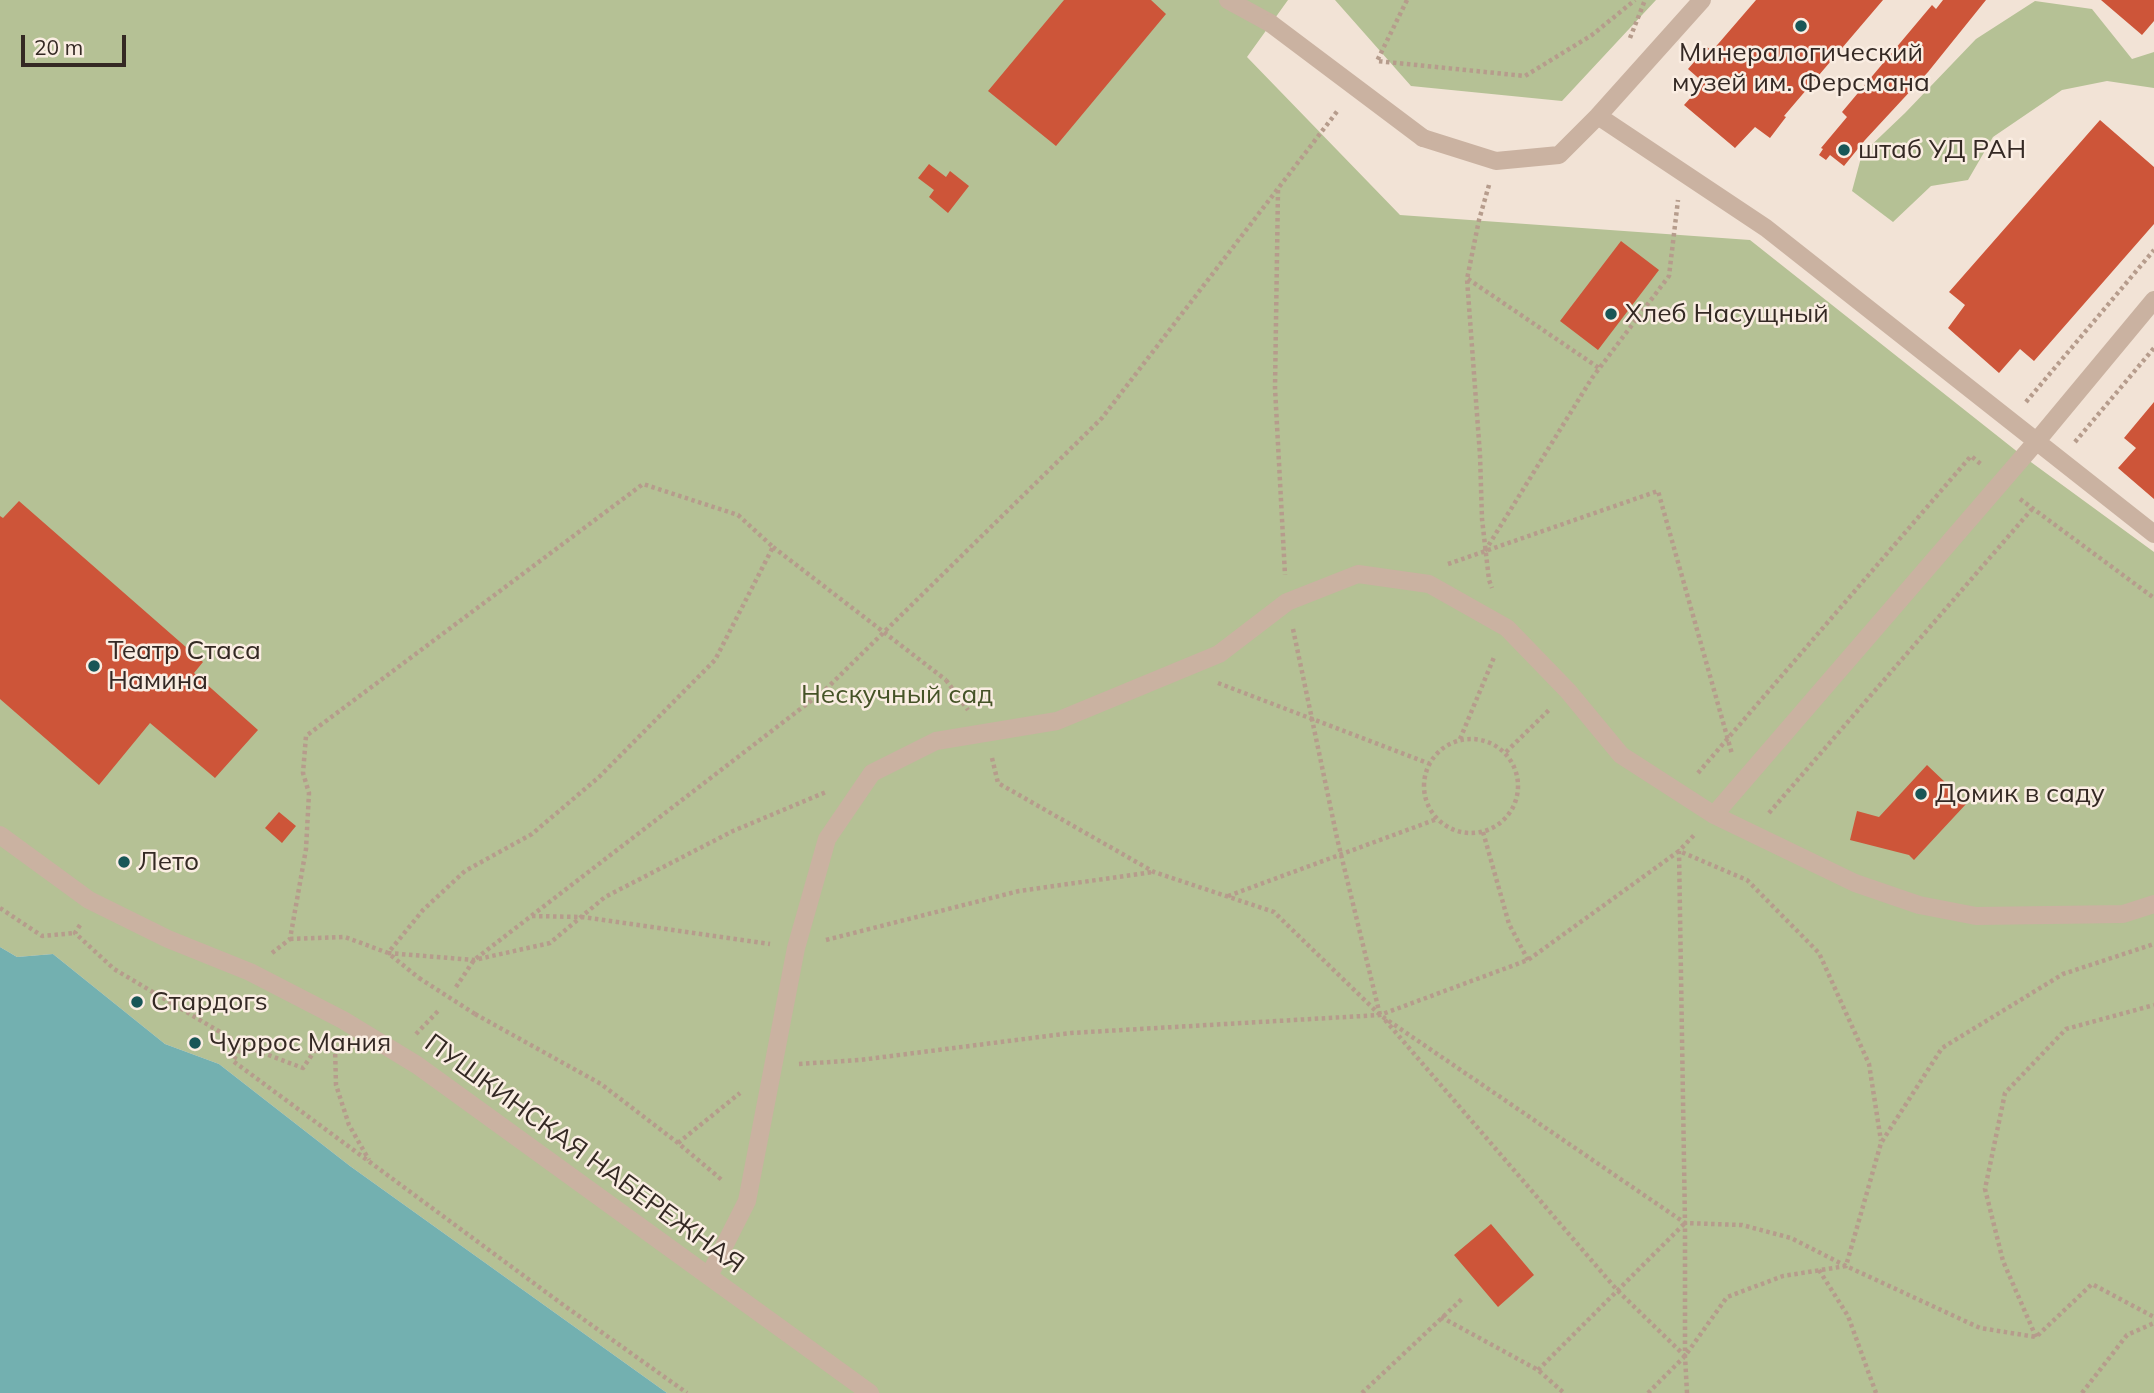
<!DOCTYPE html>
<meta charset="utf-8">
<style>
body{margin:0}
#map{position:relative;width:2154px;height:1393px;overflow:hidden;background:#f2e3d6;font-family:Mulish,sans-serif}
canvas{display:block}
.scale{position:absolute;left:21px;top:35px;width:105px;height:32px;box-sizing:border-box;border:4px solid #342924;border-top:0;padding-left:9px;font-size:21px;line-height:24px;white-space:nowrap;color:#342924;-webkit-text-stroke:5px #faede2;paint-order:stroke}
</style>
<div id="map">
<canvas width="2154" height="1393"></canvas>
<div class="scale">20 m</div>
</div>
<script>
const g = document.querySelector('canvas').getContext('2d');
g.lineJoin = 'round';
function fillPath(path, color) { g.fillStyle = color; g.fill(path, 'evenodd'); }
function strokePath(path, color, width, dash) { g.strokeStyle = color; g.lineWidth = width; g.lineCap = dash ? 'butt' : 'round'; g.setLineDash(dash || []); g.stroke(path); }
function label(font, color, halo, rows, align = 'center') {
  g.font = font + ' Mulish,sans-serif'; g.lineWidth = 5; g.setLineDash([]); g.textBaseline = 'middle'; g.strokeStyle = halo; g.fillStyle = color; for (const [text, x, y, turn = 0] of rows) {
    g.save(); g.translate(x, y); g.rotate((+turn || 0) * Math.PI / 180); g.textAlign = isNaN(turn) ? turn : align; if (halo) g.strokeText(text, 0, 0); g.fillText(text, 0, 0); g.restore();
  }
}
fillPath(new Path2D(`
 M0 0H1288L1247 57 1400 215 1750 240 2024 457 2154 552V1393H667L350 1166 219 1064 165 1044 53 954 17 957 0 947Z
 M1335 0H1656L1562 101 1411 86Z
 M2035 1 2092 9 2132 59 2154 52V88L2107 81 2062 90 1993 137 1968 180 1931 186 1893 222 1852 191 1862 154 1905 113 1976 39Z`), '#b5c195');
fillPath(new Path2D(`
 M0 947 17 957 53 954 165 1044 219 1064 350 1166 667 1393H0Z`), '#73b0b0');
fillPath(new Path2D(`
 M1064 0H1151L1166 14 1056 146 988 91Z
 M1756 0H1883L1784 116 1786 117 1770 138 1755 127 1735 148 1684 105 1704 83 1688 69 1707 47 1712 51Z
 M1943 0H1986L1928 72 1865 140 1844 166 1830 155 1826 160 1819 155 1823 149 1821 148 1847 117 1842 112 1932 5 1936 9Z
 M2101 0H2154V21L2142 35Z
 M2100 120 2154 167V224L2034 361 2020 349 1999 373 1948 328 1965 305 1949 292Z
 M929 164 946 177 950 171 969 186 948 213 929 197 934 190 918 178Z
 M1621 241 1659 270 1598 350 1560 321Z
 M2154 402V499L2118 468 2136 448 2124 438Z
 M19 501 203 662 194 673 258 730 215 778 150 723 99 785 0 699V516L3 518Z
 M1927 765 1967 803 1914 860 1909 855 1850 840 1857 811 1879 817Z
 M279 812 296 826 282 843 265 828Z
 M1491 1224 1534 1275 1498 1307 1454 1255Z`), '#cd5539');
strokePath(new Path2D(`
 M1407 0 1377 61 1525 76 1592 35 1635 0
 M1630 38 1645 0
 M1489 185 1479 220 1467 279 1480 455 1482 519 1489 580 1492 588
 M1278 190 1275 388 1285 575
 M1468 279 1599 368
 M2026 402 2154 250
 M2075 442 2154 348
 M2020 499 2154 598
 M1485 551 1592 378 1669 276 1678 200
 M1448 564 1658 491 1732 754
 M1293 629 1337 838 1380 1015 1685 1223 1742 1225 1791 1238 1846 1266 1881 1143 1942 1048 2063 974 2154 944
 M946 680 968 710
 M1218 683 1430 764
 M1424 786a47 47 0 1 1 94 0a47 47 0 1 1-94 0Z
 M1460 739 1495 655
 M1506 752 1550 709
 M992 758 998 783 1154 872 1274 912 1379 1014
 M1698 773 1971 456 1982 465
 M1769 813 2032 509
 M1483 832 1509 924 1528 960
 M1228 896 1437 819
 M0 908 42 936 75 933
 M532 916 582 917 770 944
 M80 925 75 933 114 969 242 1045 233 1061 562 1304 687 1393
 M290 939 345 937 388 953 419 978
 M826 940 1019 891 1153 872
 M272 953 290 939 306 849 309 793 303 773 306 736 643 484 738 515 773 547 715 660 599 777 532 834 465 871 423 910 388 953
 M388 953 474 960 550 943 605 897 733 831 826 792
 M456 987 474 960 825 690 1102 418 1339 109
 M475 1014 601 1084 678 1143 723 1181
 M1385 1020 1617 1290 1685 1356
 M416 1034 440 1009
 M242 1045 303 1068 322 1040
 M335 1047 336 1085 349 1125 369 1160
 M799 1064 860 1060 1071 1033 1380 1015 1528 960 1679 851 1747 880 1819 953 1869 1064 1881 1141
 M678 1143 740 1093
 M1819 1270 1848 1316 1876 1393
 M1441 1317 1538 1370 1564 1393
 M2036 1337 2003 1261 1985 1189 2005 1093 2066 1029 2154 1005
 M1538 1370 1685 1223
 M1362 1393 1463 1298
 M1648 1393 1685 1356 1727 1297 1783 1276 1846 1266 1980 1328 2036 1337 2092 1284 2154 1317
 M1687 1393 1685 1356V1223L1679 851 1696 833
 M2082 1393 2127 1335 2154 1323`), '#b69c8c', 4.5, [3.5, 3.5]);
strokePath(new Path2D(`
 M1228 0 1270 23
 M1598 116 1702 0
 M1423 138 1496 161 1559 155 1598 116 1766 228 2154 534
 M1714 815 2036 442 2154 300
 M0 835 89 900 168 939 250 972 343 1020 417 1065 870 1393
 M709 1276 747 1201 796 948 827 839 872 773 936 741 1057 721 1219 654 1287 602 1358 574 1429 584 1507 628 1568 691 1621 755 1714 815 1855 883 1919 905 1976 916 2123 914 2154 904`), '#cab2a1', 18);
strokePath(new Path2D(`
 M773 547 946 680
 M419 978 475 1014`), '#b69c8c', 4.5, [3.5, 3.5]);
strokePath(new Path2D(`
 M1270 23 1423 138`), '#cab2a1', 18);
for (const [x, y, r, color] of [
 [1801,26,7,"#185657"],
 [1844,150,7,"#185657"],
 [1611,314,7,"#185657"],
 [94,666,7,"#185657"],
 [1921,794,7,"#185657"],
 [124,862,7,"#185657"],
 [137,1002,7,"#185657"],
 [195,1043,7,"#185657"]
]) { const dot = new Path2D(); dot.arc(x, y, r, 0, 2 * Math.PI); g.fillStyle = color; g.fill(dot); strokePath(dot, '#faede2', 2.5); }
label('26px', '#342924', '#faede2', [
 ["Минералогический",1801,53,"center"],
 ["музей им. Ферсмана",1801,83,"center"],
 ["штаб УД РАН",1858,150],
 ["Хлеб Насущный",1625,314],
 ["Театр Стаса",108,651],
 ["Намина",108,681],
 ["Домик в саду",1935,794],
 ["Лето",138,862],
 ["Стардогs",151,1002],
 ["Чуррос Мания",209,1043]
], 'left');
label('26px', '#455327', '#faede2', [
 ["Нескучный сад",897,695]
]);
label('26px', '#342924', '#faede2', [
 ["ПУШКИНСКАЯ НАБЕРЕЖНАЯ",584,1154,36]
]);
</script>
